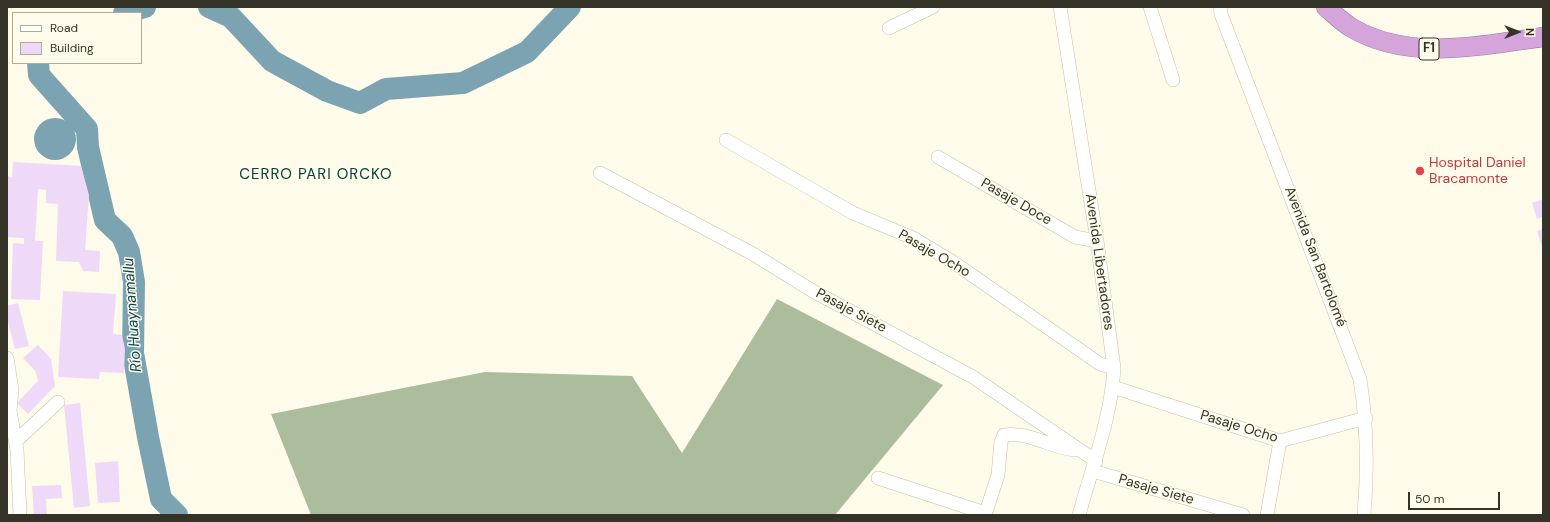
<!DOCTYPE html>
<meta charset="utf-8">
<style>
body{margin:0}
#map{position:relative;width:1550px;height:522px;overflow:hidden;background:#fefbea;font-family:"DM Sans",sans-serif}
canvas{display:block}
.frame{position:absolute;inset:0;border:8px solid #353328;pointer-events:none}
.legend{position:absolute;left:12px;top:12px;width:130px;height:52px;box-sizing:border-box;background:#fefbea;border:1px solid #aeab9c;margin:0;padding:5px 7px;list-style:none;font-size:12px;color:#353328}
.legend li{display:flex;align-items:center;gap:8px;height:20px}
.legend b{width:20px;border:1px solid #aeab9c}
.north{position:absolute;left:1498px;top:12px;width:40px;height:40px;-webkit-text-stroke:3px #fefbea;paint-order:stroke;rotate:90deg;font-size:11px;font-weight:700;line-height:16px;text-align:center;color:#353328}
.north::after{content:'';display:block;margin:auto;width:14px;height:18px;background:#353328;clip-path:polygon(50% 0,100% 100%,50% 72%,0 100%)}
.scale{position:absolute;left:1408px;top:492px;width:92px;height:18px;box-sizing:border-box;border:2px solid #353328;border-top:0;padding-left:5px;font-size:12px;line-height:14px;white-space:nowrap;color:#353328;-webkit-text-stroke:3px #fefbea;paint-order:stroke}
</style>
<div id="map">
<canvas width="1550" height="522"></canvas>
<div class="frame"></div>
<ul class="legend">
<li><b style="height:5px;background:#fff"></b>Road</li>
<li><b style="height:11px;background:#eed9f8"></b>Building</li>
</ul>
<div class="north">N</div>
<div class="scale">50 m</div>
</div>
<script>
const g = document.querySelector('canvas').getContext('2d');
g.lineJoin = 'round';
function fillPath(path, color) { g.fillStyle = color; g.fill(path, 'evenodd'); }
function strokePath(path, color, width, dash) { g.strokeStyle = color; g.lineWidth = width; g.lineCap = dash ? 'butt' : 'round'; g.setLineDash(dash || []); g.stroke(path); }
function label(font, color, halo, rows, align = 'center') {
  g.font = font + ' "DM Sans",sans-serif'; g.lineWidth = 3; g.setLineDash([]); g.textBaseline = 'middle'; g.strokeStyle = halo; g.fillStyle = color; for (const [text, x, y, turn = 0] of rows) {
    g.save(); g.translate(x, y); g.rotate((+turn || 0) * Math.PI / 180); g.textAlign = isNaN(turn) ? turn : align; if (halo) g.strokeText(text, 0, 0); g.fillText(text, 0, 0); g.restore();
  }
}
fillPath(new Path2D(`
 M777 299 943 385 835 515H311L271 414 485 372 632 376 682 453Z`), '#acbd9e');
fillPath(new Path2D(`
 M34 139a21 21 0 1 1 42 0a21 21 0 1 1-42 0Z`), '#7ca3b1');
strokePath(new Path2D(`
 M209 7 231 17 272 61 327 91 360 103 386 89 463 83 527 52 570 7
 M124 13 145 7
 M38 63 39 75 87 129 88 147 105 220 122 236 129 252 134 282 133 353 148 437 161 499 177 515`), '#7ca3b1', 22);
fillPath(new Path2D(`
 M13 162 81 166 89 195 85 250 100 251 99 272 83 271 79 262 56 261 58 204 46 203V190L38 189 35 241H43L40 300 11 299 13 243 24 244V238L7 237V176L12 177Z
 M1543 199V217L1537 219 1532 203Z
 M1543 229V250L1537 231Z
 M63 291 116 294 113 334 122 335 125 349 124 373 100 372 99 379 58 377Z
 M18 303 29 346 15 349 7 318V306Z
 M38 345 51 359 55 386 28 414 17 403 38 381 36 372 23 358Z
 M80 403 90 506 74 508 64 405Z
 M118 461 120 502 98 503 95 463Z
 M61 485 62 498 46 499 47 515H34L32 486Z`), '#eed9f8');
const minor = new Path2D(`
 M1060 7 1097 241 1114 368C1111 419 1092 467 1079 515
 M1150 7 1173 80
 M1220 7 1221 14 1360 379C1367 424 1368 469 1364 515
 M889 28 933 7
 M726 140 853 213 913 238 953 262 1100 364 1114 368
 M938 157 1075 237 1097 241
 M600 173 753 254 811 290 973 377 1096 461
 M7 358 12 390 10 411 17 450 20 515
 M1113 387 1280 441 1366 418
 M16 441 58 402
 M1093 471 1243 515
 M878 478 985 513
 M985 515 998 475 1001 442 1004 435C1028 431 1051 448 1075 450
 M1267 515 1280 441`);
const highway = new Path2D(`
 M1326 7C1334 14 1342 22 1352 28 1410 62 1481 45 1543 37`);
strokePath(minor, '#c6c1a5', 14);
strokePath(highway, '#9c7c9c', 20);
strokePath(minor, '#fff', 13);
strokePath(highway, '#d4a4db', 19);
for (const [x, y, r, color] of [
 [1420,171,5,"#e0444e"]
]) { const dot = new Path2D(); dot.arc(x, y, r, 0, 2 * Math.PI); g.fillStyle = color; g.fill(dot); strokePath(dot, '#fefbea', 1.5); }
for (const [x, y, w] of [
 [1429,49,20]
]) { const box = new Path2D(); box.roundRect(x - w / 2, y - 11, w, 22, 3); g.fillStyle = '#fefbea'; g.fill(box); strokePath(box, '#353328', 1); }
label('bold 13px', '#353328', null, [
 ["F1",1429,49]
]);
label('14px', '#be3a42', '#fefbea', [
 ["Hospital Daniel",1429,163],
 ["Bracamonte",1429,179]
], 'left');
label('14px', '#353328', '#fefbea', [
 ["Pasaje Doce",1016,202,30],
 ["Pasaje Ocho",934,254,30],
 ["Avenida San Bartolomé",1315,257,69],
 ["Avenida Libertadores",1099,262,82],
 ["Pasaje Siete",851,311,28],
 ["Pasaje Ocho",1239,427,17],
 ["Pasaje Siete",1156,490,16]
]);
g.letterSpacing = '1px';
label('15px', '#02433d', '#fefbea', [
 ["CERRO PARI ORCKO",316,175]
]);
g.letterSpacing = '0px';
label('italic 15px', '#064252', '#fefbea', [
 ["Río Huaynamallu",133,315,-94]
]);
</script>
